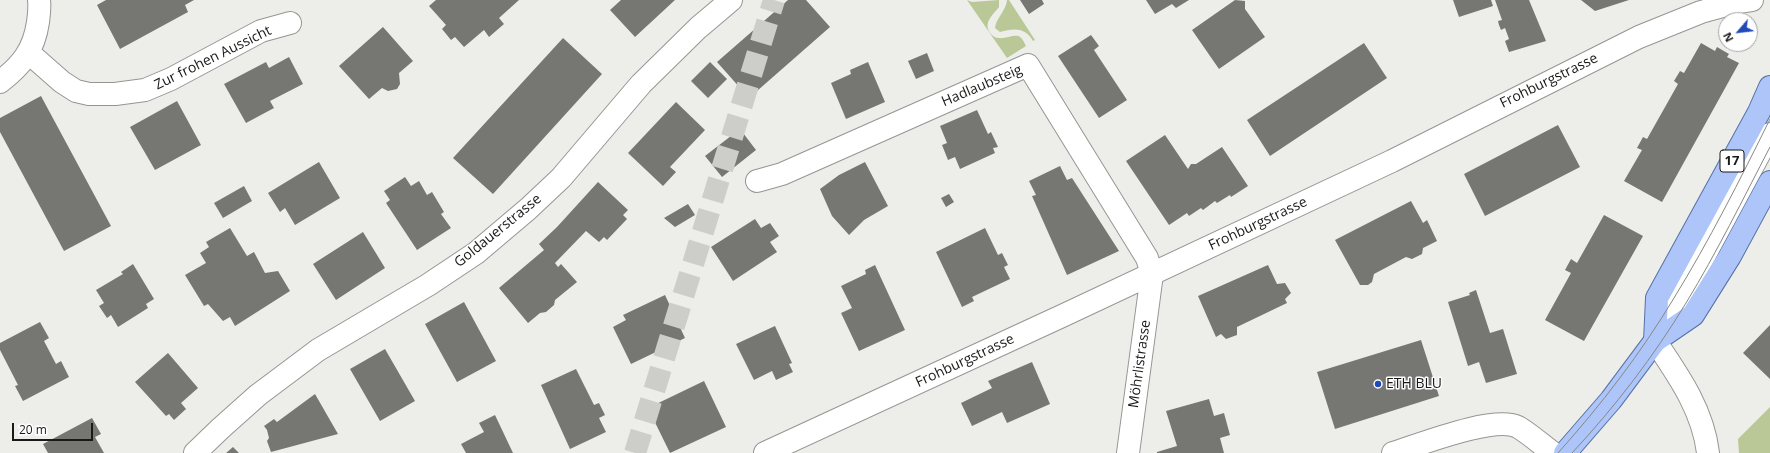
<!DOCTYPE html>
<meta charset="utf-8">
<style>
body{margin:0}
#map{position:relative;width:1770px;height:453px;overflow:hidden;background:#edeeea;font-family:"Open Sans",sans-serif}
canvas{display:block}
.north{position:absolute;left:1718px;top:12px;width:40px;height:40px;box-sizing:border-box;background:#fff;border:1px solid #a3a3a3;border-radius:50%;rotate:242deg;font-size:11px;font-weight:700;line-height:16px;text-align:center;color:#191918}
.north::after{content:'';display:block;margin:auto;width:14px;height:18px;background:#1f4ab8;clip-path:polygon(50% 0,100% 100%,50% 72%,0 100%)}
.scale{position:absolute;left:12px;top:423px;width:81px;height:18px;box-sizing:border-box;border:2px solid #191918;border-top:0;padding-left:5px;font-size:12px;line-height:14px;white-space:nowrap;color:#191918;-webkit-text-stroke:3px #fff;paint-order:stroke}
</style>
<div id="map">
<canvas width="1770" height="453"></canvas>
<div class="north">N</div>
<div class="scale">20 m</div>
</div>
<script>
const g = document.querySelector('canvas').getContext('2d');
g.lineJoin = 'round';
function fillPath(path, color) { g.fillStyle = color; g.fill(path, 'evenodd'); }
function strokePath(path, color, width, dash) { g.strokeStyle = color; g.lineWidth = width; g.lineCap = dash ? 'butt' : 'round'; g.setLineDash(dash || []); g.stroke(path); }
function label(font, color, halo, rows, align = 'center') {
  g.font = font + ' "Open Sans",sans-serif'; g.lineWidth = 3; g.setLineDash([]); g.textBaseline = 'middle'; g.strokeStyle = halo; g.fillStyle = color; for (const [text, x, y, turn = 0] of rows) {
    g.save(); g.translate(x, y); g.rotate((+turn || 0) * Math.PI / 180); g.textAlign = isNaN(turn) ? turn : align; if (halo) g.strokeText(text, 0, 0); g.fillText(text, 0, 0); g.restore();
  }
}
fillPath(new Path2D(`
 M967 0 972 2 999 0V7C993 15 982 23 991 34 993 36 995 38 999 38 1005 39 1012 35 1018 36 1022 37 1024 42 1026 46L1007 58Z
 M1007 0H1009L1035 40 1033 41C1025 27 1014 28 1000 32L995 28C996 18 1006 11 1007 0Z
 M1770 407V453H1739L1738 439Z`), '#b9c896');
fillPath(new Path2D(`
 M106 0H194L185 5 188 12 120 49 97 5Z
 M436 0H519L499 18 504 24 489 37 484 30 464 47 455 37 451 40 442 29 446 25 429 6Z
 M621 0H675L635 37 610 10Z
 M788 0H806L830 27 749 98 717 62Z
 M1020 0H1042L1044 4 1029 14Z
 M1146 0H1189L1176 8 1172 4 1155 14Z
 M1235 0 1245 1V9L1265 37 1219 69 1192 30Z
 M1453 0H1491L1493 6 1459 17Z
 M1495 0H1529L1546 41 1509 52 1505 41 1509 39 1505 28 1501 30 1499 25 1498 21 1502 20Z
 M1581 0H1629L1595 11Z
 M383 27 413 61 399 73 400 84 397 89 388 91 382 88 369 99 339 66Z
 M1091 35 1099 46 1094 50 1127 100 1099 118 1058 56Z
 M563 38 602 74 493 194 453 158Z
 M1364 43 1387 78 1270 156 1247 120Z
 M1701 43 1715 51 1717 47 1729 54 1727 57 1739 63 1662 202 1624 181 1642 150 1637 148 1643 137 1647 139 1678 84 1674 81 1680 71 1684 73Z
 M927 53 934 71 916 79 908 61Z
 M289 57 303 84 270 101 274 108 246 123 224 84 266 62 269 68Z
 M710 62 727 79 708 98 691 81Z
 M868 62 885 102 846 119 831 83 851 74 850 70Z
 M41 96 111 226 64 251 0 132V118Z
 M177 101 201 145 155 170 130 127Z
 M676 102 705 130 670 167 676 172 663 186 628 153Z
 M977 110 988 134 991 132 998 147 993 148 995 153 960 169 955 157 948 160 942 145 947 143 940 126Z
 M1558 125 1580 167 1485 216 1464 174Z
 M740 129 756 150 722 177 705 156Z
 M1165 135 1188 169 1191 164H1196L1222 147 1248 186 1231 197 1230 195 1217 203 1215 201 1203 210 1201 208 1189 216 1187 213 1169 225 1126 161Z
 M319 162 340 198 295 225 285 208 280 212 268 193Z
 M865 162 888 206 864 220 849 235 832 216 820 189 839 175Z
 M1060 166 1067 180 1072 178 1119 251 1067 275 1032 196 1036 195 1029 181Z
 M405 177 411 186 419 181 427 195 432 192 444 212 441 214 451 228 417 250 386 203 390 200 384 191Z
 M598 182 628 210 623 215 627 219 607 240 604 237 599 242 586 231 555 263 558 267 561 264 577 282 555 300 554 305 546 312 540 313 528 323 499 288 544 250 539 244 557 227Z
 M244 186 252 201 223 218 214 203Z
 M949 194 954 202 946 207 941 198Z
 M1411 201 1423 223 1427 220 1437 241 1423 248 1422 254 1412 259 1406 257 1374 274 1372 282 1368 285H1360L1335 240Z
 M688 204 695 215 675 227 664 218Z
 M1604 215 1643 236 1584 341 1545 320 1571 273 1565 270 1571 259 1577 263Z
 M755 219 761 228 770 223 779 236 770 242 777 252 733 281 711 247Z
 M230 228 247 256 254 252 265 273 278 271 290 291 235 326 230 317 223 321 208 304 204 306 185 275 206 263 200 253 209 247 206 242Z
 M985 228 998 255 1002 253 1008 265 1004 267 1010 279 972 297 974 301 962 307 936 252Z
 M363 232 385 268 336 300 313 264Z
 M133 264 154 299 146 304 148 308 118 327 111 315 107 318 99 306 104 303 96 290 123 274 121 272Z
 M875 265 905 330 859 351 841 313 852 308 841 286 866 274 865 270Z
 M1268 265 1277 284 1285 283 1291 293 1285 299 1287 303 1237 327V335L1226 339 1221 334 1216 337 1198 296Z
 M1476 290 1490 333 1503 329 1517 374 1486 383 1479 362 1468 366 1448 302 1470 295 1469 293Z
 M665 295 685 338 631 364 613 327 626 320 623 315Z
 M464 302 496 361 457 382 425 324Z
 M40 322 49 338 44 341 56 364 61 361 69 377 23 401 15 386 18 385 0 350V343Z
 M1770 325V379L1743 353Z
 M775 326 792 363 789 364 793 372 776 380 772 371 754 380 736 344Z
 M1421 340 1439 396 1335 429 1317 372Z
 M385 349 415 401 380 421 350 369Z
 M168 353 198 388 181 403 186 409 174 420 169 414 166 416 135 382Z
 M1032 362 1050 404 1007 423 1002 412 972 426 961 403 992 388 988 381Z
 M576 369 594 405 599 403 605 415 599 418 606 432 570 449 541 385Z
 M704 381 726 427 670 453 648 408Z
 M315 394 338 434 271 452 267 441 269 438 267 430 264 426 274 419 277 422Z
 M1209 399 1214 416 1224 413 1230 435 1220 438 1224 453H1157V452L1177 446 1166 411Z
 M495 415 513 453H466L461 444 484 432 479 423Z
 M92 418 101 434 95 437 104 453H48L43 444Z
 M233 447 239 453H226Z`), '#767773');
strokePath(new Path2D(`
 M635 453 774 0`), '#cdceca', 22, [22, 11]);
const minor = new Path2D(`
 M29 53 62 82 76 91 89 94H115L145 90 171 79 261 31 290 23
 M0 82C22 65 34 50 38 22 39 14 40 8 39 0
 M757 181 782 174 1028 65 1147 258 1152 274 1128 453
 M195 453 221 428 258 395 318 350 428 285 476 253 528 209 561 178 641 84 698 28 731 0
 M765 453 1062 316 1392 161 1639 37 1701 12 1738 2 1752 0
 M1393 453C1419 445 1494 415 1518 427 1530 434 1542 445 1553 453
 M1708 453C1703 410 1678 375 1655 341L1680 301 1770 134`);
const major = new Path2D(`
 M1655 341 1657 298 1759 112 1770 87
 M1565 453 1611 400 1655 341 1693 315 1730 256 1770 182`);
strokePath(minor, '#959693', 24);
strokePath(major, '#5670a6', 24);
strokePath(minor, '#fff', 22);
strokePath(major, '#adc5f8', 22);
strokePath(new Path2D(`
 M1558 453C1601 405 1641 353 1674 298 1709 241 1740 180 1770 119
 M1572 453C1615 407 1654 356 1686 303 1717 252 1743 199 1770 147`), '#878885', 1);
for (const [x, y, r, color] of [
 [1378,384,4,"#1f4ab8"]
]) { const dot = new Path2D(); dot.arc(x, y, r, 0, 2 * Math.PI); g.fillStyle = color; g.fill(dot); strokePath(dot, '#fff', 1.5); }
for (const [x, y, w] of [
 [1732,161,24]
]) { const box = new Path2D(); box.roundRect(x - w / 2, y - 11, w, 22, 3); g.fillStyle = '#fff'; g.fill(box); strokePath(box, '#191918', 1); }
label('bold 13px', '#191918', null, [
 ["17",1732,161]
]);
label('14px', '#191918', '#fff', [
 ["Zur frohen Aussicht",213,58,-26],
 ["Frohburgstrasse",1549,81,-26],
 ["Hadlaubsteig",982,86,-23],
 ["Frohburgstrasse",1258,224,-25],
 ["Goldauerstrasse",498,231,-39],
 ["Frohburgstrasse",965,361,-25],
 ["Möhrlistrasse",1140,364,-82]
]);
label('14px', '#191918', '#fff', [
 ["ETH BLU",1386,384]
], 'left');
</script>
